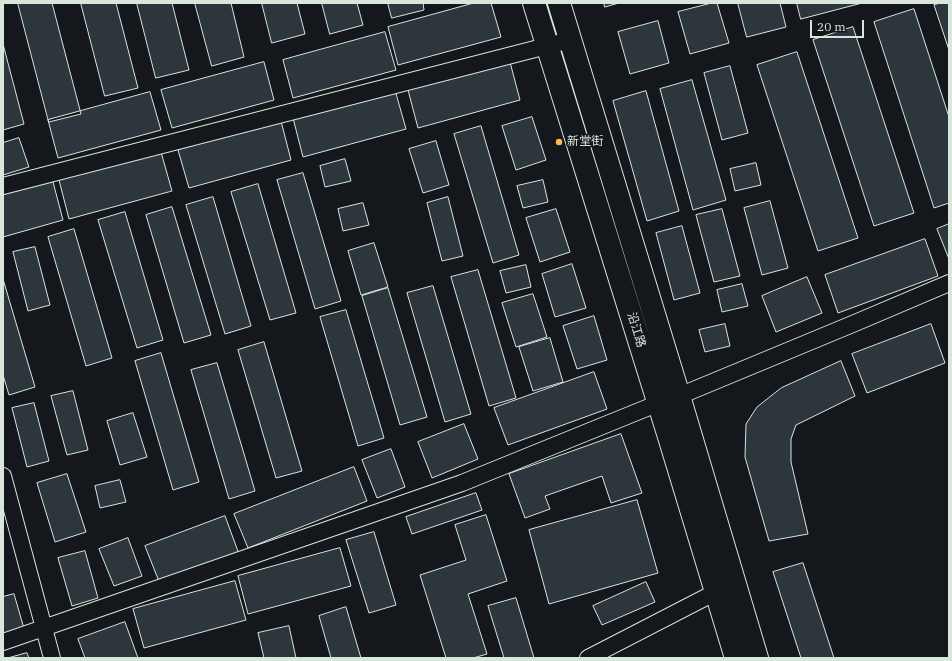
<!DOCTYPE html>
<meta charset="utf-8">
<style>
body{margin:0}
#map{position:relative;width:952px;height:661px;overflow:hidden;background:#14181c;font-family:"IBM Plex Serif",serif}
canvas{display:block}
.frame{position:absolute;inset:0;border:4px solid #d8e6dc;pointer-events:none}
.scale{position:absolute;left:810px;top:20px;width:54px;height:18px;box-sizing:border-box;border:2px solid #d8e6dc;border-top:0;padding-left:5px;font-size:12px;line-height:14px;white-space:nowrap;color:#d8e6dc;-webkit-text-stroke:3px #14181c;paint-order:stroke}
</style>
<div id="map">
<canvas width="952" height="661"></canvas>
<div class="frame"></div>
<div class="scale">20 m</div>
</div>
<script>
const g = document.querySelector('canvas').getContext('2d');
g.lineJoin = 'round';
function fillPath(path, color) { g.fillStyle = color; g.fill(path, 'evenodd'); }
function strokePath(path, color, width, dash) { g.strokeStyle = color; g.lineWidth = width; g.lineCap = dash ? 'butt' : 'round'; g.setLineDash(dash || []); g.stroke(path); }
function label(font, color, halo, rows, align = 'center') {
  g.font = font + ' "IBM Plex Serif","Noto Sans SC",serif'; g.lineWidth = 3; g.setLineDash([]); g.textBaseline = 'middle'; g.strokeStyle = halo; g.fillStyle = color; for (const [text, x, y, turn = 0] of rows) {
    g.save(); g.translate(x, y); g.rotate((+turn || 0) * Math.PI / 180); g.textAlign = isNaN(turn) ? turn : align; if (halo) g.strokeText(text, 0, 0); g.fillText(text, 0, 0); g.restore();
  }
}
const building = new Path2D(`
 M18 3H52L81 114 49 122Z
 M81 3H116L138 88 105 96Z
 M137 3H172L189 70 156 78Z
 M195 3H231L244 57 212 66Z
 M262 3H297L305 34 272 43Z
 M322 3H357L363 25 330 34Z
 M388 3H423L424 10 392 18Z
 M474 3H491L501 37 398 65 388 27Z
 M604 3H619L605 7Z
 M712 3H717L729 43 690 54 678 12Z
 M738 3H780L786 27 747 37Z
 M797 3H862L801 19Z
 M941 3H949V50L934 5Z
 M914 9 949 117V203L934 208 874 22Z
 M658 21 669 63 630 74 618 32Z
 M853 27 914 213 874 226 813 40Z
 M385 32 396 70 293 98 283 60Z
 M3 44 24 124 3 130Z
 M797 52 858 238 818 251 757 65Z
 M264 62 274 100 172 128 161 90Z
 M510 62 520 100 418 128 408 90Z
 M730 66 748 133 722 140 704 73Z
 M692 80 726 200 693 210 660 89Z
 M395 90 406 129 303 157 293 118Z
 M646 91 679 211 647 221 613 101Z
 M150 92 161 130 58 158 48 120Z
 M532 117 546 160 516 170 502 126Z
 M281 121 291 160 189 188 178 150Z
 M481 126 519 255 493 263 454 134Z
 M19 138 29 167 3 175V143Z
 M436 141 449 185 423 193 409 149Z
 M161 152 172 191 69 219 59 180Z
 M345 159 351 181 325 187 320 166Z
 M756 163 761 185 735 191 730 169Z
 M303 173 341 301 315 309 277 180Z
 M543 180 548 202 523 208 517 186Z
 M53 182 63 220 3 237V195Z
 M258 184 296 313 270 320 231 192Z
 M213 197 251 326 225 334 186 205Z
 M448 197 463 256 442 261 427 203Z
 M770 201 788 268 762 275 744 208Z
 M363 203 369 225 343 231 338 209Z
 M172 207 211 335 184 343 146 215Z
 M556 209 570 252 540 262 526 218Z
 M722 209 740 276 714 282 696 215Z
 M125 212 163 340 137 348 98 220Z
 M949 224V259L937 229Z
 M682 226 700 293 674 300 656 233Z
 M74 229 112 358 86 366 48 237Z
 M925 239 938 276 838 313 825 275Z
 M374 243 388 287 361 295 348 251Z
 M35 247 50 305 28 311 13 252Z
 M572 264 586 308 555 317 542 274Z
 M526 265 531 287 506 293 500 271Z
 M478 270 516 398 489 406 451 277Z
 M807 277 822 313 776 332 762 296Z
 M3 279 35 387 9 395 3 375Z
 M742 284 748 306 722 312 717 290Z
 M433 286 471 414 445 422 407 293Z
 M388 288 427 417 400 425 362 296Z
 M533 294 547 337 516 347 502 303Z
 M346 310 384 438 358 446 320 317Z
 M594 316 607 360 577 369 563 326Z
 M725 324 730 346 705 352 699 330Z
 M931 324 945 363 867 393 852 354Z
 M550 338 563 382 533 391 519 347Z
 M264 342 302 471 276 478 238 350Z
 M161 353 199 482 173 490 135 361Z
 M841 361 855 396 796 425 791 439V462L808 534 769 541 745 457 746 424 757 407 781 388Z
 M217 363 255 491 229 499 191 370Z
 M594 372 607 409 508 445 494 408Z
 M73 391 88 450 67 455 51 396Z
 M34 403 49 461 27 467 12 408Z
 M133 413 147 457 120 465 107 421Z
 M464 424 478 459 432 478 418 442Z
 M621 434 642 493 611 503 602 476 545 496 550 509 525 518 509 474Z
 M391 449 405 487 377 498 362 460Z
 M354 467 367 501 248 548 234 514Z
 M67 474 86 532 55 542 37 483Z
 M120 480 126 502 100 508 95 486Z
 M476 493 482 510 412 534 406 517Z
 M637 500 658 573 549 604 529 530Z
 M486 515 507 581 468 594 487 654 473 658H446L420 575 466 560 455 525Z
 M225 516 239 554 160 584 145 546Z
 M374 532 396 605 369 613 346 540Z
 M128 538 142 576 114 586 99 549Z
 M340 548 351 586 248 614 238 576Z
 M85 551 98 598 72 606 58 558Z
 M803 563 834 658H801L773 572Z
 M235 581 246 620 144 648 133 609Z
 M646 582 655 602 602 625 593 606Z
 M14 594 25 632 3 638V597Z
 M516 598 534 658H504L488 606Z
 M346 607 361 658H331L319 616Z
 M125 622 138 658H85L78 639Z
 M289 626 296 658H264L258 633Z
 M27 653 29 658H8Z`);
fillPath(building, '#2c363c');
strokePath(building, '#d8e6dc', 1);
const minor = new Path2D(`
 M3 186 570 40
 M3 476 52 658
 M3 642 462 483 659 403 679 396 855 323 949 283
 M588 658 716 592`);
const primary = new Path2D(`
 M534 3 670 440 736 658
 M559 3 679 396 757 658`);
strokePath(minor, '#d8e6dc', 18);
strokePath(primary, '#d8e6dc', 24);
strokePath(minor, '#14181c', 16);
strokePath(primary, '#14181c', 22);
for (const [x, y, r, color] of [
 [559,142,4,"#ffb74d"]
]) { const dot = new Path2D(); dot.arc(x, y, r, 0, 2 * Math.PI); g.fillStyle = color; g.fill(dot); strokePath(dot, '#14181c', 1.5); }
label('12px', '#d8e6dc', '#14181c', [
 ["新堂街",567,142]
], 'left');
label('12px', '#d8e6dc', '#14181c', [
 ["沿江路",636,330,73]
]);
</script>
